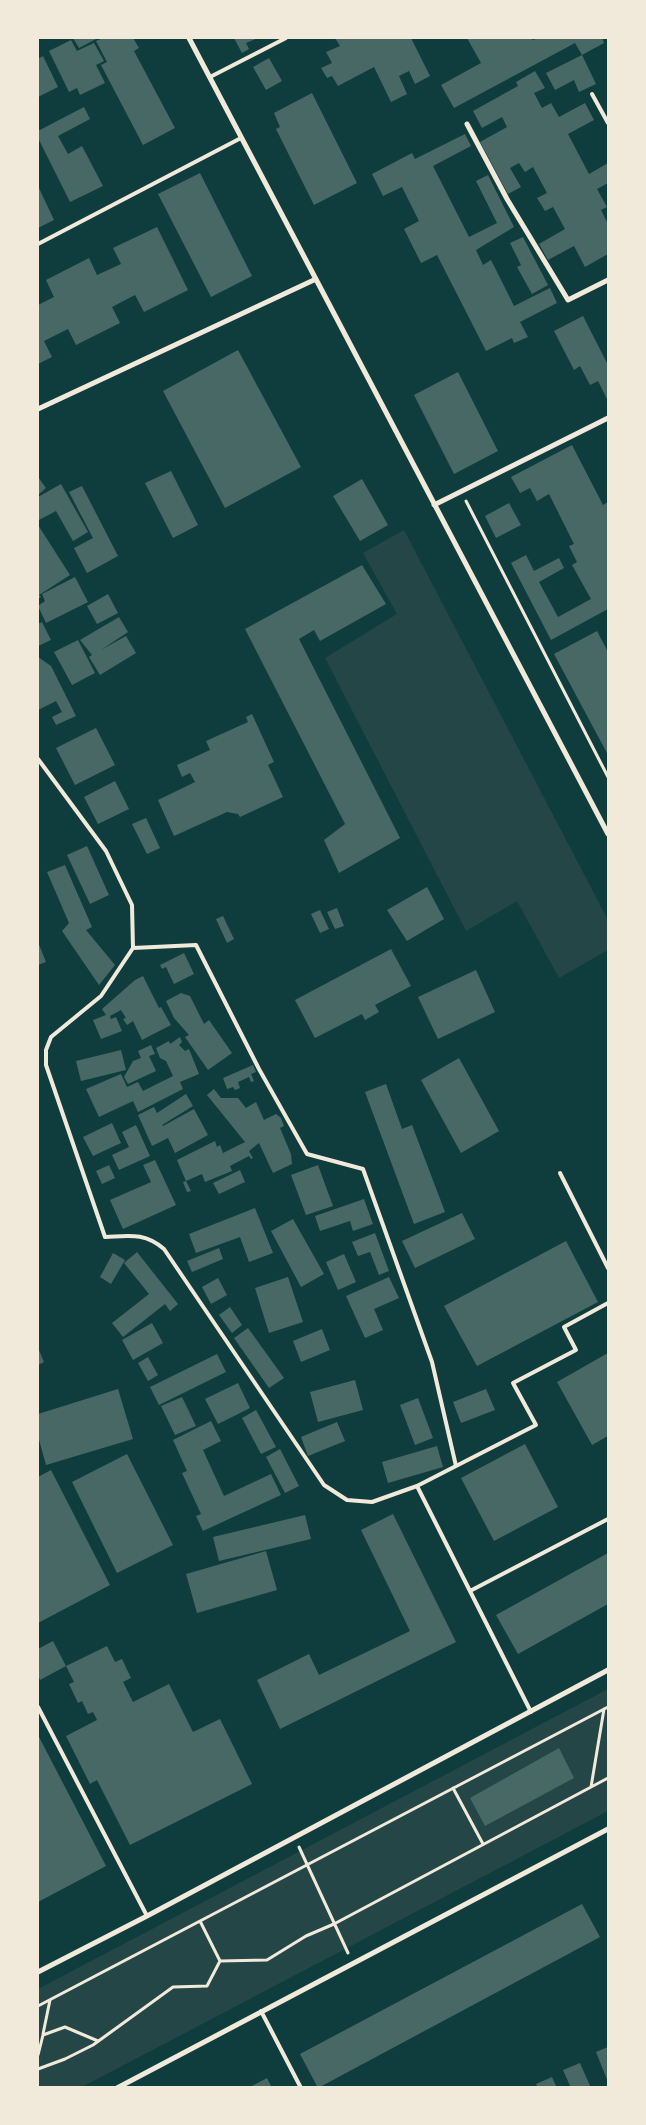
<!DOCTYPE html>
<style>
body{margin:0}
#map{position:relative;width:646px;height:2125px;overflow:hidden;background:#0f3d3e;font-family:Arial,sans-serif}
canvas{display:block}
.frame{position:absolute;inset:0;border:39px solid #f1e9da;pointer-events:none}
</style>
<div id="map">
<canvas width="646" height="2125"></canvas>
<div class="frame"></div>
</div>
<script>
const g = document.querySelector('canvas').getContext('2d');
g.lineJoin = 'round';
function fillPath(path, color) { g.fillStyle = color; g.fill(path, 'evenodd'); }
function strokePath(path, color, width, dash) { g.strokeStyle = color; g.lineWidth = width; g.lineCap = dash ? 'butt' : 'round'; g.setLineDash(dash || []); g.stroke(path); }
fillPath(new Path2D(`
 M404 530 608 920V950L559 978 517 901 466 931 325 658 397 614 363 553Z
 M608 1689V1811L82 2087 38 2088V1989Z`), '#244646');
fillPath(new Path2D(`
 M73 38H98L79 48Z
 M103 38H133L139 48 134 51 175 128 143 145 101 65 107 62 96 41Z
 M234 38H258L246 43 249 49 242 53Z
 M335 38H411L430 76 415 84 409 71 399 76 407 94 391 102 374 67 338 86 332 76 327 78 321 68 332 63 326 52 340 46Z
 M467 38H531L533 40 538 38H602L604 43 582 55 575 43 454 108 441 85 481 63Z
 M71 40 77 51 94 43 104 61 96 65 105 83 80 95 77 88 69 92 49 51Z
 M582 55 596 84 579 92 574 80 555 90 546 73Z
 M43 56 58 87 38 97V59Z
 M269 58 282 81 266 90 253 67Z
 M535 71 545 88 534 93 542 108 551 103 559 117 585 103 594 120 568 134 589 174 608 163V183L597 189 607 207 601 210 608 224V254L585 267 574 246 548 260 539 244 565 229 553 207 545 211 537 198 547 193 533 167 525 172 519 163 510 168 521 187 508 194 480 142 507 127 502 117 482 128 473 111 518 86 516 82Z
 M312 93 357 183 314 205 276 129 280 127 274 113Z
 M84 107 90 119 58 136 68 154 82 146 103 186 70 202 38 138V131Z
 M465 134 471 146 433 166 469 237 497 223 476 181 488 175 514 227 476 250 483 265 491 260 514 306 550 288 557 303 520 322 528 337 514 343 512 338 486 351 437 255 421 263 404 229 419 221 402 187 383 196 372 174 412 153 415 159Z
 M200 173 252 276 211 297 158 194Z
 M38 186 54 220 38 228Z
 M157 227 188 290 144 312 135 295 112 307 120 323 76 345 68 329 44 341 52 357 38 364V305L54 297 46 280 89 258 97 275 121 264 113 248Z
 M523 237 548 285 532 294 517 267 521 265 510 243Z
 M583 316 608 365V401L598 381 590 385 580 366 574 370 554 331Z
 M238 350 301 467 225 508 163 391Z
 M458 372 498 451 454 474 414 395Z
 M572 445 603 505 608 502V609L551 640 511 563 526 555 534 571 559 558 564 568 539 582 558 617 591 599 572 565 577 562 569 546 574 544 549 494 537 501 530 488 520 493 511 477Z
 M171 471 198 525 173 538 145 483Z
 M38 477 46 488 38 495Z
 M362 479 388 525 360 541 333 496Z
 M61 484 88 532 73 541 56 511 39 520 38 517V497Z
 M82 486 118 556 87 573 74 548 93 538 69 492Z
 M509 503 521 525 496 538 485 516Z
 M38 525 70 575 39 595 41 597 38 599Z
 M362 565 386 604 320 641 314 630 299 639 400 838 339 873 324 840 345 824 245 629Z
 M75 577 88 602 46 623 38 606 45 601 42 594Z
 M108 594 118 613 97 624 87 606Z
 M119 617 128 632 101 650 126 636 136 653 100 675 89 657 92 655 80 640Z
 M42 622 51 640 38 646V624Z
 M597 631 608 652V755L554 654Z
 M78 640 95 673 72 685 54 652Z
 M38 657 51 666 76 716 56 725 52 717 62 712 56 701 38 710Z
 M252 714 274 762 268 765 283 797 240 817 238 814 227 812 174 836 158 800 195 782 190 773 182 777 177 765 210 750 206 741 248 722 246 717Z
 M96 728 115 765 75 785 56 748Z
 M115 781 129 809 98 824 84 797Z
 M146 818 160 848 147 854 132 824Z
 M87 846 109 895 90 904 67 855Z
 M65 865 92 927 86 930 115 965 99 985 62 931 69 923 47 872Z
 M427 887 444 919 407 941 387 910Z
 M337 908 344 926 335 929 327 912Z
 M320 910 329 929 320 933 311 914Z
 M223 916 234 939 227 943 216 919Z
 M38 942 46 962 38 965Z
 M391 949 411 986 375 1005 379 1012 365 1020 362 1014 315 1038 295 1000Z
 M184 953 194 974 174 984 166 967 162 969 160 965Z
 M476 970 495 1012 438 1039 418 997Z
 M143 976 159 1008 161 1007 171 1025 142 1040 133 1021 127 1025 123 1019 126 1018 121 1010 110 1016 111 1019 116 1017 122 1031 101 1039 93 1020 106 1015 102 1009 135 980Z
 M181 993 190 996 204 1024 209 1020 232 1053 208 1070 185 1037 189 1035 174 1018 166 1001Z
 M180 1037 182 1042 179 1045 185 1051 189 1049 199 1074 180 1082 183 1089 138 1112 133 1101 99 1117 86 1089 121 1074 127 1087 138 1082 143 1091 173 1076 166 1061 160 1058 156 1048 169 1041 170 1044Z
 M151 1045 155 1054 149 1056 156 1071 128 1084 124 1077 133 1061 141 1058 138 1051Z
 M121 1050 126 1070 81 1081 76 1061Z
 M459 1058 499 1131 461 1153 421 1080Z
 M253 1065 256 1072 251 1074 254 1081 251 1082 249 1077 238 1082 240 1088 235 1090 233 1087 227 1089 223 1078Z
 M386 1084 402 1129 412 1125 445 1212 414 1224 365 1092Z
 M214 1089 221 1098H238L246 1108 256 1102 264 1120 276 1114 281 1118 284 1126 280 1128 291 1154 292 1164 273 1173 259 1143 249 1151 253 1158 251 1159 249 1156 230 1166 232 1171 205 1182 202 1174 186 1181 177 1160 215 1141 217 1147 220 1145 223 1153 245 1142 207 1095Z
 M186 1094 193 1106 162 1125 163 1126 194 1109 208 1135 175 1153 168 1138 152 1146 138 1115 154 1107 157 1113Z
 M112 1123 121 1143 93 1156 83 1137Z
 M136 1125 150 1156 119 1170 112 1155 129 1147 122 1132Z
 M155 1160 176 1205 123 1229 110 1200 151 1182 143 1165Z
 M109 1165 115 1178 102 1184 96 1171Z
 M318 1165 333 1206 306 1215 291 1175Z
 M240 1170 245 1182 219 1194 213 1183Z
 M186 1181 191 1191 187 1192 183 1182Z
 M364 1199 373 1224 353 1231 350 1221 320 1231 315 1216Z
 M255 1208 273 1253 249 1262 240 1237 196 1253 189 1234Z
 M462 1213 475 1239 415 1268 402 1241Z
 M293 1219 324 1274 301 1287 271 1231Z
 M375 1233 389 1271 379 1275 370 1252 358 1256 352 1242Z
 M566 1241 598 1302 477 1366 444 1306Z
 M219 1248 223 1259 192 1272 187 1261Z
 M137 1252 178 1304 170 1311 165 1304 123 1337 112 1323 149 1294 124 1263Z
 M113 1253 125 1260 111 1284 100 1277Z
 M344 1254 356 1282 338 1290 326 1262Z
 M288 1277 303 1322 269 1333 255 1288Z
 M389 1277 399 1298 374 1309 383 1330 365 1338 346 1296Z
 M218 1278 227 1295 211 1304 202 1287Z
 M230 1307 242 1325 232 1333 219 1315Z
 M152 1323 163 1343 133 1360 122 1340Z
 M248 1328 284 1378 269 1388 234 1338Z
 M322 1329 330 1350 301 1362 293 1341Z
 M38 1348 44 1362 38 1365Z
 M608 1353V1436L592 1445 557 1382Z
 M217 1354 226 1372 159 1405 150 1387Z
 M148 1357 158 1375 148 1381 138 1363Z
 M355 1380 363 1410 318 1422 310 1392Z
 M238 1383 250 1408 218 1424 205 1399Z
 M118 1389 133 1439 46 1465 38 1436V1414Z
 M486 1389 495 1410 461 1423 453 1402Z
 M182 1397 196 1426 175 1435 161 1406Z
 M418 1398 433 1438 415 1445 400 1405Z
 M256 1410 276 1447 261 1454 242 1418Z
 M211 1421 221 1441 203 1450 224 1496 271 1474 281 1495 203 1531 196 1516 201 1514 182 1473 187 1471 173 1440Z
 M337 1422 345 1441 308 1456 301 1437Z
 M525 1444 558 1507 494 1541 461 1478Z
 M437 1446 443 1467 388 1483 382 1462Z
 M280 1449 299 1486 285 1493 266 1457Z
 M127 1454 173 1545 117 1573 72 1482Z
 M51 1470 110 1585 38 1623V1477Z
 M393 1514 456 1642 280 1729 257 1680 309 1654 319 1675 410 1631 361 1530Z
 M305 1515 311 1539 219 1561 213 1537Z
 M266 1551 277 1590 197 1613 186 1574Z
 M608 1553V1604L518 1654 496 1615Z
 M53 1641 66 1666 40 1680 38 1675V1649Z
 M107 1646 115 1662 122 1659 131 1678 123 1682 133 1702 169 1684 193 1732 220 1719 252 1784 130 1845 97 1780 90 1784 66 1736 97 1720 93 1712 88 1714 82 1701 78 1703 69 1684 74 1682 66 1666Z
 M38 1735 106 1866 38 1902Z
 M559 1748 574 1778 485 1826 470 1798Z
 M582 1904 600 1937 318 2088 300 2054Z
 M608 2047V2082L596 2052Z
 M580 2063 591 2088H571L563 2070Z
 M552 2077 557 2088H538L536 2084Z
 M267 2078 272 2088H248Z`), '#486865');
strokePath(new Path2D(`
 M466 501 608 777
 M591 1787 604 1709
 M453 1788 483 1844
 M299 1847 348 1953
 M200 1921 220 1961
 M38 2006 608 1707
 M43 2034 50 2000
 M38 2055 43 2035 65 2027 98 2041
 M38 2069 65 2059 93 2045 173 1987 207 1986 220 1961 267 1960 306 1936 334 1924 608 1778`), '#f1e9da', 3);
strokePath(new Path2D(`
 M210 77 286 38
 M592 94 608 123
 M38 244 241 138
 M38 759 106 851 132 905 133 948 101 996 51 1037 46 1050V1065L105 1237C129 1236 144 1232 164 1249L324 1485 347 1500 372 1502 417 1486 531 1712
 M133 948 196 945 259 1069 307 1154 363 1169 432 1362 456 1466
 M560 1173 608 1268
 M417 1486 536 1425 513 1383 576 1350 564 1327 608 1303
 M470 1591 608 1519
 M38 1707 147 1916
 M261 2011 301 2088`), '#f1e9da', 4);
strokePath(new Path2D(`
 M189 38 608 834
 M467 124 507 199 568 300 608 280
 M38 409 316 279
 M434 505 608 418
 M38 1972 147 1916 608 1670
 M117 2088 608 1829`), '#f1e9da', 5);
</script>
